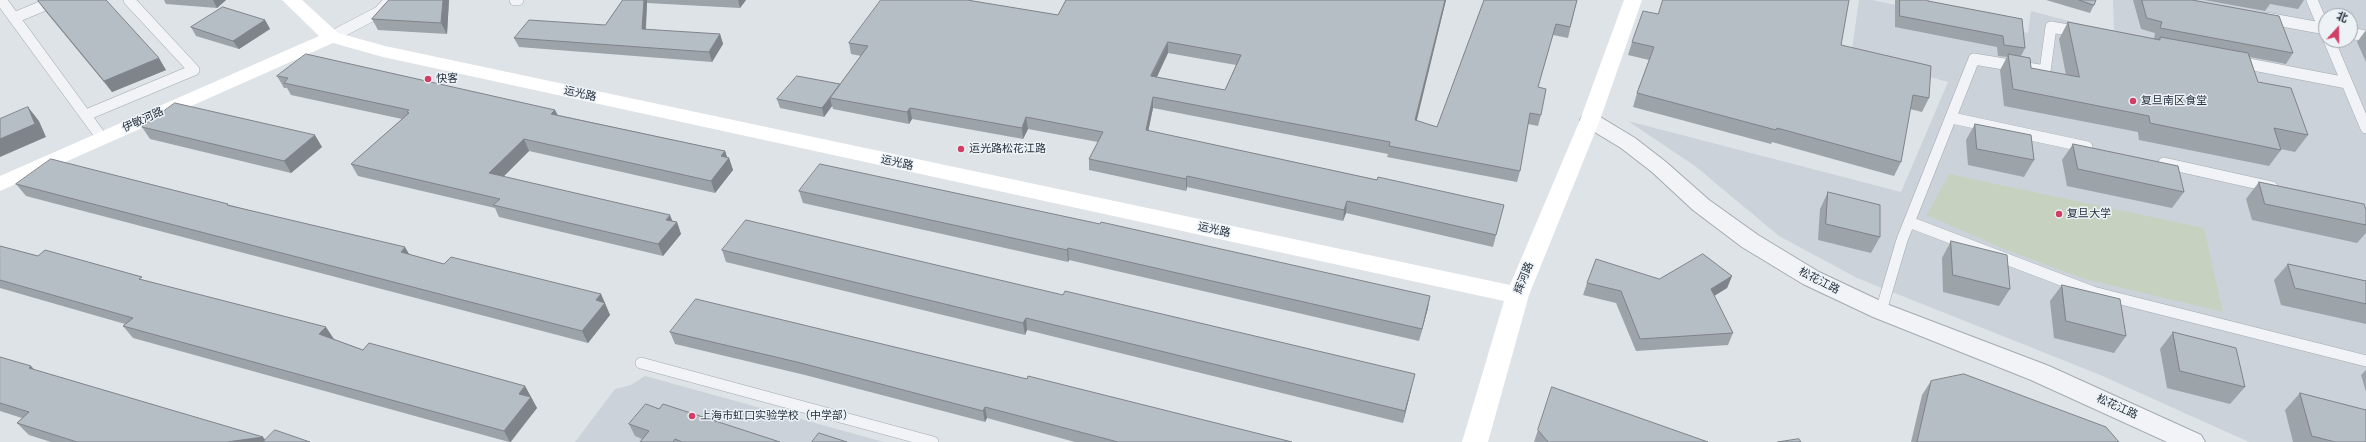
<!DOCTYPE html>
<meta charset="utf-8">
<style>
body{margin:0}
#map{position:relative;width:2366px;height:442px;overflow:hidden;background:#dee3e8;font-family:"Fira Sans","Noto Sans SC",sans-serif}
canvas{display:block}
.north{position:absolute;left:2318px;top:8px;width:40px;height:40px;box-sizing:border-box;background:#edf2f6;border:1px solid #9ea5ad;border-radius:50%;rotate:21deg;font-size:11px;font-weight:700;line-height:16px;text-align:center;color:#27323f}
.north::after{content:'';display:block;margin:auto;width:14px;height:18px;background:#d13f65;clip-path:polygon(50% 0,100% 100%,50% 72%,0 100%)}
</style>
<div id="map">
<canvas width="2366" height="442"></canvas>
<div class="north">北</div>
</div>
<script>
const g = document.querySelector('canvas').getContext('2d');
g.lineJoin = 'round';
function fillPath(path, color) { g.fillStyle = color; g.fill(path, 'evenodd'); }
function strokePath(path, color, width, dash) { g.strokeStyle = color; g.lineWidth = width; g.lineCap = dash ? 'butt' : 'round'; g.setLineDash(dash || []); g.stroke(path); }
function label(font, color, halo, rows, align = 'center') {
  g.font = font + ' "Fira Sans","Noto Sans SC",sans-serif'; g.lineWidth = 3; g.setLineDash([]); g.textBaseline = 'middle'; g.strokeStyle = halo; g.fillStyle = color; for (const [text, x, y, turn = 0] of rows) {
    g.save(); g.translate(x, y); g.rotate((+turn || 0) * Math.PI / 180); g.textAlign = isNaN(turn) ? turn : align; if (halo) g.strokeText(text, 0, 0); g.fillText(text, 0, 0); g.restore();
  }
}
fillPath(new Path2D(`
 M1859 0H1872L2028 33 2031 11 2114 33 2113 0H2366V442H2249L2098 374 1857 278 1779 236 1695 166 1628 121 1901 192 1948 82 1851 56ZM2326 16H2350V40H2326Z
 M645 376 884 442H575L615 389 631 385Z`), '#ccd2da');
fillPath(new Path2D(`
 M1949 174 2204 228 2223 312 2085 279 2004 249 1927 215Z`), '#c6d2bf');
const lane = new Path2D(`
 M1 0 102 138
 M515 0H518
 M2312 0 2326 33
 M14 18 57 0
 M2266 18 2326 29
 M2350 33 2366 36
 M331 37 379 12 390 0
 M2329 40 2366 128
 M2238 62 2347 83
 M86 115 194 70 129 0
 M1952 118 2087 147
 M2164 163 2272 187
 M1909 222 2093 292 2366 361
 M1881 311 1902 240 1974 59 2045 71 2051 27 2079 32
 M641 363 933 442`);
const street = new Path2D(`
 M1590 114 1597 115 1635 138 1666 162 1709 200 1758 235 1819 272 1889 305 2049 366 2201 435 2205 442H2167L2031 380 1873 317 1803 284 1742 247 1693 210 1652 172 1621 148 1583 125 1580 120 1583 115Z`);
strokePath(lane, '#a3aab2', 12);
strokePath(street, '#a3aab2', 2);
strokePath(lane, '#f1f3f6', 11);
fillPath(street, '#f1f3f6');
fillPath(new Path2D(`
 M282 0H302L338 33 385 46 1510 285 1580 120 1624 0H1642L1600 120 1529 295 1488 442H1462L1504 301 383 57 333 43 0 191V176L319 36Z`), '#fff');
fillPath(new Path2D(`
 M164 0H226L217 8 166 4Z
 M389 0H449L447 34 378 30 372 19Z
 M623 0H746L740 8 647 3 646 30 720 34 723 44 712 62 519 47 514 38 605 25Z
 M1066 0H1446L1416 121 1437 127 1577 0 1568 38 1553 35 1538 87 1541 115 1538 126 1528 124 1520 171 1517 182 1387 157 1388 154 1153 108 1148 131 1377 180 1504 205 1493 247 1346 213 1343 221 1187 187 1186 191 1089 170V159L1098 142 1028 129 1023 139 912 119 909 124 833 109 832 106 824 117 780 108 777 99 840 84 861 56 851 54 849 43 1058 15ZM1168 53 1236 65 1225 90 1157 77Z
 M1895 0H1928V1L2022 19 2025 48 2021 56 2031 68 2066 75 2059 39 2068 22 2154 39 2155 33 2141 29 2133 0H2192L2293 53 2286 64 2250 57 2258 82 2308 135 2295 152 2281 149V150L2269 166 2139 140 2138 132 2004 106 2000 70 2007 57 1998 56 1997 47 1895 27Z
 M2046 0H2096L2094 5 2090 13Z
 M2204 0H2304L2298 9 2270 4 2265 11Z
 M38 1 166 70 112 92 46 12Z
 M1658 14 1841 45 1929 98 1922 112 1910 109 1901 162 1894 176 1772 142 1771 144 1633 107 1637 93 1649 60 1628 55 1632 42Z
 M265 20 270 29 239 49 196 36 191 27Z
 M2366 30V62L2357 42Z
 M277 76 555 110 558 115 725 151 727 157 729 158 733 170 715 193 529 151 503 177 677 222 681 234 663 256 499 217 495 208 358 176 351 164 402 119 291 95 287 88H284Z
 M1975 124 2034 160 2024 177 1968 165 1966 140Z
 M142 127 322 147 291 173 150 139Z
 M2073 144 2184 192 2172 208 2067 186 2062 160Z
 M2259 182 2366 210V233L2357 243 2252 220 2246 199Z
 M16 184 230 205 444 264 601 294 610 315 588 343 26 196Z
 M799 191 1428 308 1419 341 1069 260 1068 262 803 203Z
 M1828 192 1880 237 1871 253 1818 240 1820 209Z
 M1951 241 2010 289 1999 306 1943 292 1942 258Z
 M0 246 38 256 144 280 334 339 363 350 525 386 537 408 511 442H509L133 338 123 326 125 324 0 288Z
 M722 250 1412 386 1403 423 1027 330 1025 335 726 262Z
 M2288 264 2366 281V324L2281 305 2274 280Z
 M1732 276 1727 288 1714 296 1733 333 1728 345 1636 351 1616 303 1583 295 1587 283 1659 279Z
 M2062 285 2126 336 2114 353 2054 338 2050 301Z
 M670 332 1027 379 1292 442H1075L987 418 985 422 805 375 675 344Z
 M2173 332 2245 387 2230 404 2167 388 2160 349Z
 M0 357 35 370 265 440 310 442H51L29 435 17 423 22 418 0 411Z
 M2366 370V392L2361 375Z
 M1931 381 2119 442H1911L1922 395Z
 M2300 393 2366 442H2293L2285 410Z
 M659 409 780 442H640L642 439 635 436 629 424Z
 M1538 430 1708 442H1534Z`), '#9ca3a9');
fillPath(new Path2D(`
 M213 0H226L217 8Z
 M443 0H449L447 34 441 23Z
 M644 0H647V3L645 39 642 29Z
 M738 0H746L740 8Z
 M1445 0H1446L1414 132 1415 120Z
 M265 20 270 29 239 49 233 41Z
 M720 34 723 44 712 62 709 52Z
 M1168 42V53L1152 87 1151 76Z
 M159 58 166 70 112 92 104 81Z
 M1153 97V108L1146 142V130Z
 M830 98 832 106 824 117 822 108Z
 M28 107 39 121 46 137 0 157V139Z
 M910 108 912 119 909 124 907 112Z
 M555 110 560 122 551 114Z
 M1026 117 1028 129 1023 139 1022 128Z
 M315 135 322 147 291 173 284 161Z
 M524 139 529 151 495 185 489 173Z
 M725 151 728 160 729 158 733 170 715 193 711 181 721 156Z
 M1187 176V187L1186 191V179Z
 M1347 201 1346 213 1343 221 1344 210Z
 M670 215 674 225 677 222 681 234 663 256 658 244 666 220Z
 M405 247 412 259 401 252Z
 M1068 248 1069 260 1068 262 1067 250Z
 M1732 276 1727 288 1706 301 1711 289Z
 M601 294 610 315 588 343 582 331 596 300Z
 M1430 296 1428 308 1419 341 1422 329Z
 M1026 318 1027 330 1025 335 1023 323Z
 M326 327 334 339 327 346 319 334Z
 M31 366 42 378 29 368Z
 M1415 374 1412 386 1403 423 1405 411Z
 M525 386 537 408 510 442 504 431 519 394Z
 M985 407 987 418 985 422 983 411Z
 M263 437 267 442H227Z`), '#7f848a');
const building = new Path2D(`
 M40 0H106L159 58 104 81 38 1Z
 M389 0H443L441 23 372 19Z
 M623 0H644L642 29 720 34 709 52 514 38 529 20 605 25Z
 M881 0H967L1058 15 1066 0H1445L1415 120 1437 127 1484 0H1577L1570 27 1556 24 1538 87 1546 89 1541 115 1530 113 1520 171 1389 146 1390 142 1153 97 1146 130 1377 180 1378 177 1504 205 1496 235 1347 201 1344 210 1187 176 1186 179 1089 159 1103 132 1026 117 1022 128 910 108 907 112 830 98 868 46 849 43ZM1168 42 1241 55 1225 90 1151 76Z
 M1663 0H1849L1841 45 1931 66 1929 98 1913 95 1901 162 1777 128 1776 130 1637 93 1654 47 1632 42 1643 11 1658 14Z
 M1900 0H1928V1L2022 19 2025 48 2004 45 2003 36 1900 16Z
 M2079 0H2096L2094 5Z
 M2142 0H2192L2279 16 2293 53 2160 28 2162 22 2147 18Z
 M223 7 265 20 233 41 191 27Z
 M2068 22 2160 40V37L2248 53 2258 82 2291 88 2308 135 2274 128 2281 150 2150 123 2149 116 2013 89 2008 54 2030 58 2031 68 2079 77Z
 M306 54 555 110 551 114 725 151 721 156 729 158 711 181 524 139 489 173 670 215 666 220 677 222 658 244 493 205 500 199 351 164 409 113 407 112 409 110 284 83 288 78 277 76Z
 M797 76 840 84 822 108 777 99Z
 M175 103 315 135 284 161 142 127Z
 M28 107 35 124 0 139V119Z
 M1975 124 2031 135 2034 160 1977 149Z
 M2073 144 2178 166 2184 192 2078 169Z
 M51 159 228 204 227 205 405 247 401 252 444 264 451 257 601 294 596 300 605 303 582 331 16 184Z
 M820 164 1100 224 1101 222 1430 296 1422 329 1068 248 1067 250 799 191Z
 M2259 182 2364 204 2366 210V225L2265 204Z
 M1828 192 1880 205V237L1826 224Z
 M746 220 1063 295 1065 291 1415 374 1405 411 1026 318 1023 323 722 250Z
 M1951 241 2007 255 2010 289 1953 275Z
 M0 246 38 256 45 250 142 277 139 279 326 327 319 334 363 350 369 343 525 386 519 394 531 397 504 431 123 326 133 318 0 280Z
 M1703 254 1732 276 1711 289 1733 333 1640 339 1621 291 1587 283 1596 259 1659 279Z
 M2288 264 2366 281V304L2295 288Z
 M2062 285 2120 299 2126 336 2066 321Z
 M696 299 1027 379 1028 376 1292 442H1118L985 407 983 411 801 363 670 332Z
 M2173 332 2236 348 2245 387 2180 371Z
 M0 357 31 366 29 368 263 437 227 442H77L17 423 29 412 0 403Z
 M1964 374 2106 427 2119 442H1917L1931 381Z
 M1552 387 1708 442H1548L1538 430Z
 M2300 393 2366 410V442H2335L2312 436Z
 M646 404 659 409 663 404 780 442H682L675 439 673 442H640L649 431 629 424Z
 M275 430 310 442H263Z
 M819 433 847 442H812Z
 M1799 439 1801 442H1778Z`);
fillPath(building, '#b5bdc5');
strokePath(building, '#7f848a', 1);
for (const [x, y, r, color] of [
 [428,79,4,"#d13f65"],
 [2133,101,4,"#d13f65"],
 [961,149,4,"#d13f65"],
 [2059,214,4,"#d13f65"],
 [692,416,4,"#d13f65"]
]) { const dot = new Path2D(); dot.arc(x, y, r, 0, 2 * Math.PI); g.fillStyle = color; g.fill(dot); strokePath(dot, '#edf2f6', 1.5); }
label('11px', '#27323f', '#edf2f6', [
 ["快客",436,79],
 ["复旦南区食堂",2141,101],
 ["运光路松花江路",969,149],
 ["复旦大学",2067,214],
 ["上海市虹口实验学校（中学部）",700,416]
], 'left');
label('11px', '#27323f', '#edf2f6', [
 ["运光路",580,94,12],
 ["伊敏河路",143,120,-24],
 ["运光路",897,163,12],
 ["运光路",1214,230,12],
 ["辉河路",1524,278,-68],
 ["松花江路",1819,281,27],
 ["松花江路",2117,407,24]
]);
</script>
